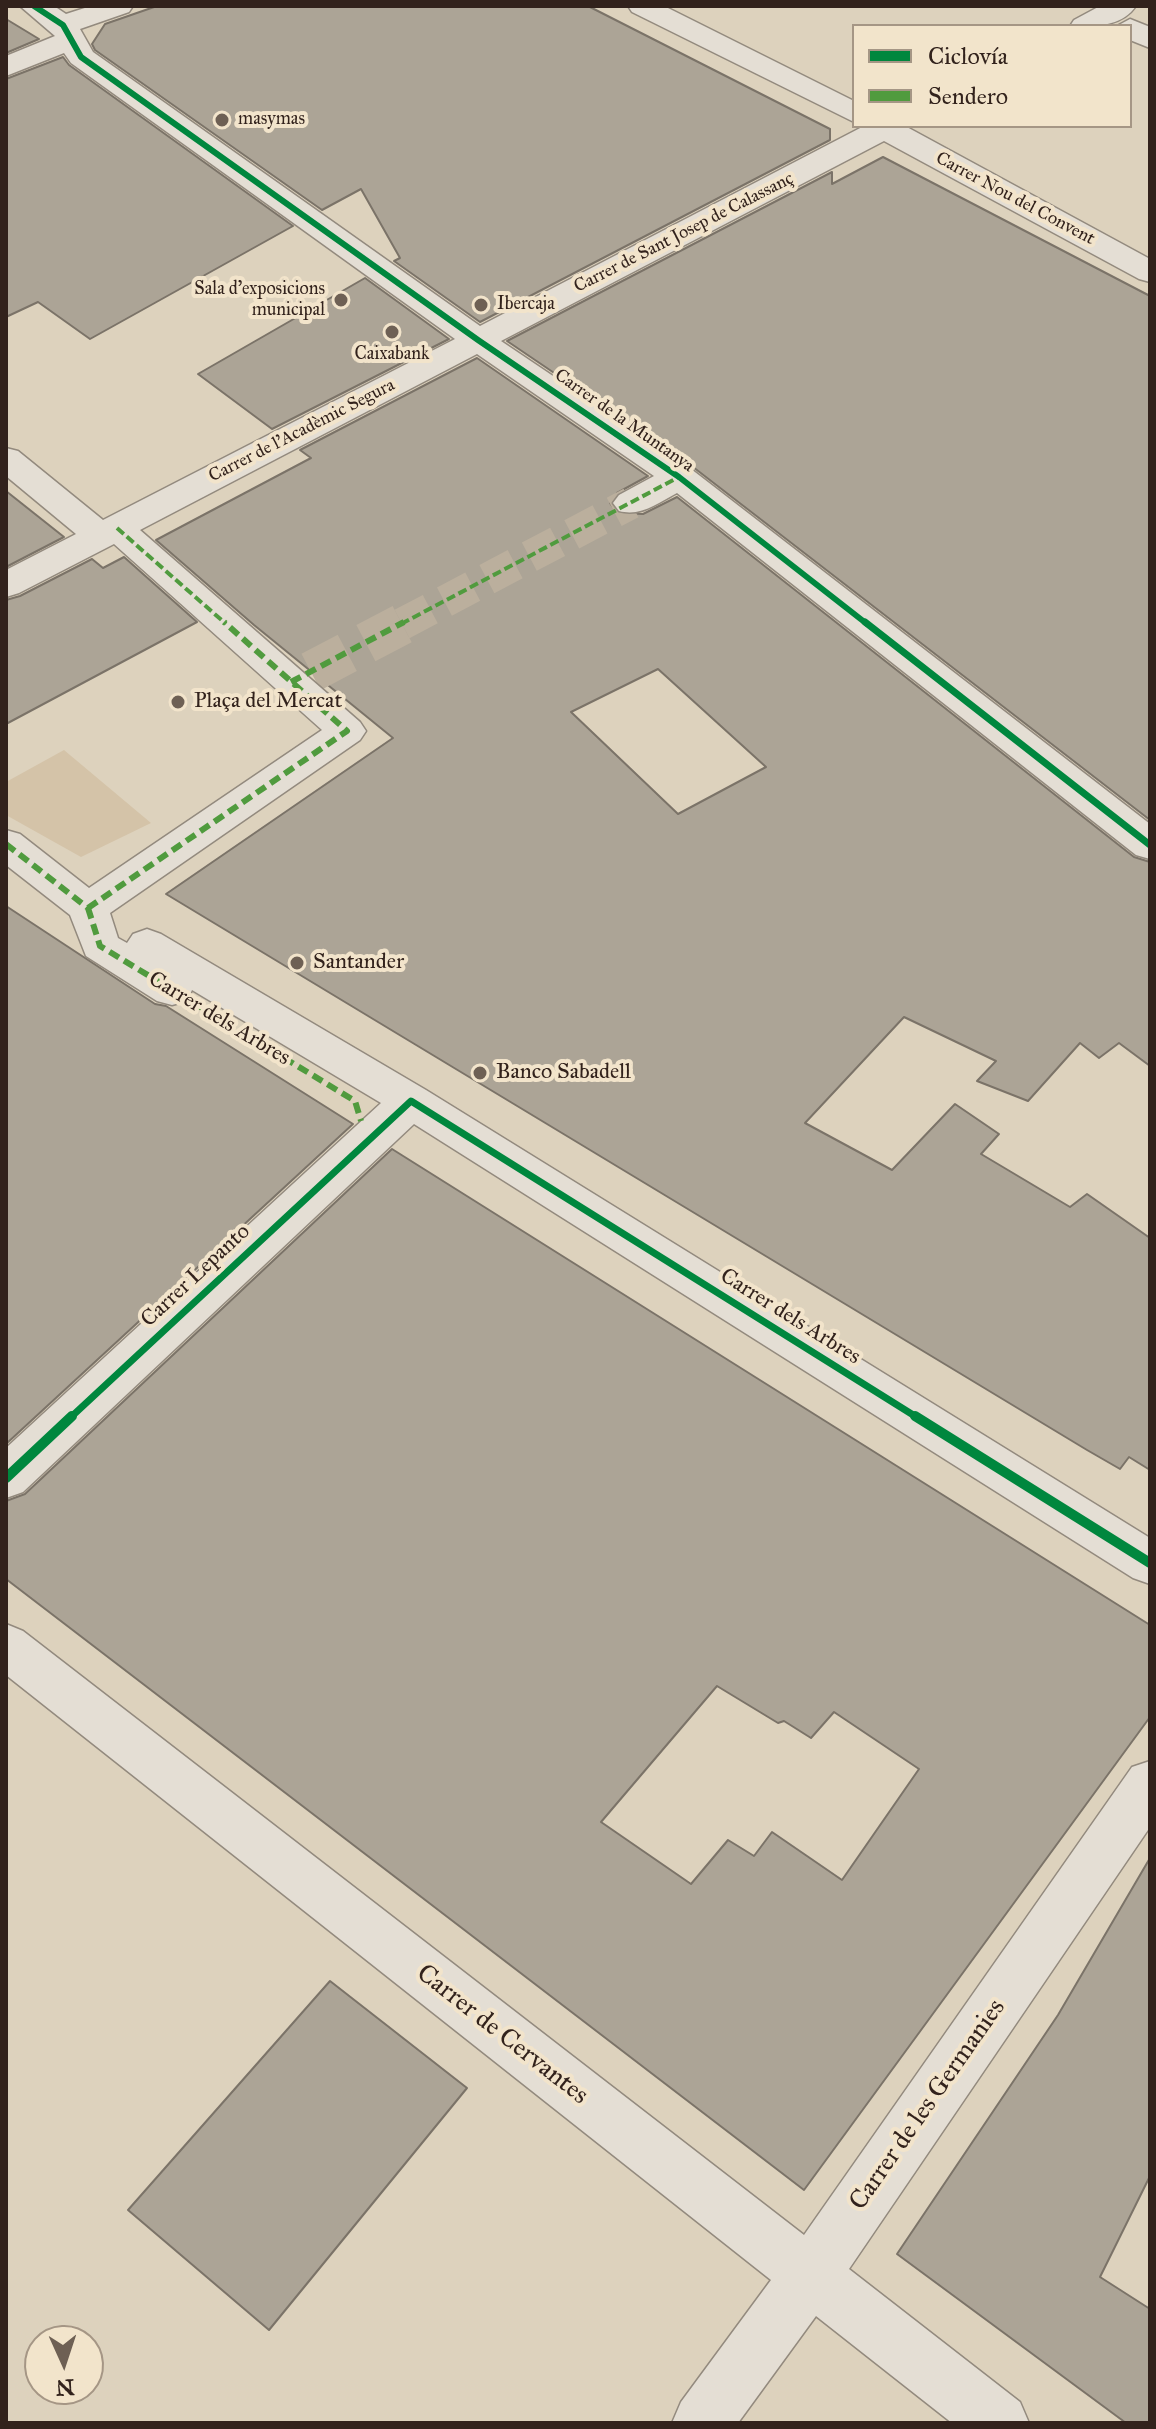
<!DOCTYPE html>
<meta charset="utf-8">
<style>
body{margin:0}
#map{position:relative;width:1156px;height:2429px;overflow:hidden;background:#ddd2bd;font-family:"IM FELL Great Primer",serif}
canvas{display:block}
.frame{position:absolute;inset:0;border:8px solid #32221c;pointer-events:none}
.legend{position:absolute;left:852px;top:24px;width:280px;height:104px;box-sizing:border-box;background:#f2e4cb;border:2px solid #a59685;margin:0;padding:10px 14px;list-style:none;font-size:24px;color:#32221c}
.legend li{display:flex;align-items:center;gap:16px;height:40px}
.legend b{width:40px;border:2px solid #a59685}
.north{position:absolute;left:24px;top:2325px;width:80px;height:80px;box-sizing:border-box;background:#f2e4cb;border:2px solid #a59685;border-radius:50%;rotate:177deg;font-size:22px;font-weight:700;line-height:32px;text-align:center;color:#32221c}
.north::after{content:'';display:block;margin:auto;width:28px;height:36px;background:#6e6054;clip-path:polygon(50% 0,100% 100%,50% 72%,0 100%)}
</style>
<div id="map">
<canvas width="1156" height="2429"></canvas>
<div class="frame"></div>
<ul class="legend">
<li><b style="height:10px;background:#00873e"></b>Ciclovía</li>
<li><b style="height:10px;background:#509b3e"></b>Sendero</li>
</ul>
<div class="north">N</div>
</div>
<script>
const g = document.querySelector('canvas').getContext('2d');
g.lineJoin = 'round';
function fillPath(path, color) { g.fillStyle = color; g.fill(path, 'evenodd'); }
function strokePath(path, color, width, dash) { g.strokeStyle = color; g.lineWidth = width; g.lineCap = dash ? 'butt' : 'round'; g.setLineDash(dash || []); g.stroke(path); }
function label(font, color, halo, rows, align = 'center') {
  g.font = font + ' "IM FELL Great Primer",serif'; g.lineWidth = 8; g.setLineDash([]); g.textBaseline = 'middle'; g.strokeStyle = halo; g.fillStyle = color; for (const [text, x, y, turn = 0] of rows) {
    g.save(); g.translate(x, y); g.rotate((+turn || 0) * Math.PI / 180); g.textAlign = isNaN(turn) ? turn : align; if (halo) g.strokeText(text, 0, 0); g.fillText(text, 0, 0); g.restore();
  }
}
fillPath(new Path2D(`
 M64 750 151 823 81 857 6 815V782Z`), '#d4c3a8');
const building = new Path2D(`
 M157 6H588L830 129V140L480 322 394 261 400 258 361 189 322 210 95 50 92 44 105 24Z
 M6 19 39 39 6 53Z
 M63 57 69 65 293 226 90 339 38 302 6 317V79Z
 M883 157 1150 296V820L693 467 507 341 832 172V184Z
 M365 278 449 339 272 429 198 374Z
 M477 358 648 476 617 493 610 503 617 513 643 514 677 497 1134 857 1150 862V1066L1119 1043 1099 1058 1080 1043 1028 1101 977 1081 996 1061 904 1017 805 1123 892 1170 955 1104 999 1134 981 1154 1070 1207 1087 1194 1150 1238V1470L1129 1457 1120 1469 1087 1450 166 894 393 738 254 625 156 540 311 458 300 450ZM658 669 766 767 678 814 571 712Z
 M6 491 64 537 6 567Z
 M124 557 197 622 6 724V600L20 596 92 559 103 568Z
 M6 906 155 1004 166 1006 353 1124 6 1444Z
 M392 1149 1150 1625V1717L804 2190 6 1579V1501L25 1494ZM717 1686 778 1723 784 1721 811 1738 834 1712 919 1769 842 1880 772 1832 754 1856 728 1840 691 1884 601 1822Z
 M1150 1858V2176L1100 2277 1150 2309V2423H1126L897 2254 1058 2015Z
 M330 1981 467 2088 269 2330 128 2210Z`);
fillPath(building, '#aca496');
strokePath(building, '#7b7368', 2);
strokePath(new Path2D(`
 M402 624 631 503`), '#bbaf9d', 32, [32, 16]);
strokePath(new Path2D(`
 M311 672 406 622`), '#bbaf9d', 41, [41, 21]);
const minor = new Path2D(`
 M20 6H54L66 14 91 6H133L129 12 80 29 93 52 480 326 864 126H905L1150 259V282L1139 279 884 141 501 341 691 469 1150 824V859L1136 855 677 493C658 503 641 517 619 511L613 503 619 495 654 476 477 354 140 530 360 722 366 731 360 740 110 913 118 938 127 943 133 934 147 929 161 934 426 1090 1150 1538V1584L1133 1578 414 1124 23 1492 6 1498V1448L381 1103 192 990 187 1001 172 1005 157 1001 86 956 70 915 6 865V830L20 834 89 888 322 730 114 544 19 593 6 597V570L76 534 6 476V448L18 451 103 520 455 339 71 63 64 53 6 76V56L55 36Z
 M628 6H664L854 101V122L632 12Z
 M1100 6H1136C1121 28 1093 26 1070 26L1074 20Z
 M1130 19 1150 27V48L1130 40V26H1117Z
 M6 1624 23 1631 804 2235 1132 1767 1150 1761V1827L849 2269 1020 2402 1029 2423H952L816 2316 738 2423H672L681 2402 771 2280 6 1675Z`);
strokePath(minor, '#938a7e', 3);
fillPath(minor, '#e4ded4');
strokePath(new Path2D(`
 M117 528 226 624
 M401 624 679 477`), '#509b3e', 4, [9, 4]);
strokePath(new Path2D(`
 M291 682 404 622
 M6 844 88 908
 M88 908 347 731 224 622
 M88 908 100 946 355 1101 361 1121`), '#509b3e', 6, [11, 6]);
strokePath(new Path2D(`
 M34 6 63 25 81 57 478 340 679 477 867 624`), '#00873e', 6);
strokePath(new Path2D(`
 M865 622 1150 845
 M70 1418 411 1101 918 1418`), '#00873e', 7);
strokePath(new Path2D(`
 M915 1416 1150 1563
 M6 1478 72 1416`), '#00873e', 10);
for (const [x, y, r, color] of [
 [222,120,8,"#6e6054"],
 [341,300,8,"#6e6054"],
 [481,305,8,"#6e6054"],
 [392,332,8,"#6e6054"],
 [178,702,8,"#6e6054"],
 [297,963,8,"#6e6054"],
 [480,1073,8,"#6e6054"]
]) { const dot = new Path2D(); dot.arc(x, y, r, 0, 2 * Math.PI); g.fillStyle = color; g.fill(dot); strokePath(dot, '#f2e4cb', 3); }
label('18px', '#32221c', '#f2e4cb', [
 ["masymas",238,120],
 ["Sala d'exposicions",325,290,"right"],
 ["municipal",325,311,"right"],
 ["Ibercaja",497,305],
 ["Caixabank",392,355,"center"]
], 'left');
label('18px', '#32221c', '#f2e4cb', [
 ["Carrer Nou del Convent",1015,199,28],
 ["Carrer de Sant Josep de Calassanç",684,233,-27],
 ["Carrer de la Muntanya",624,421,35],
 ["Carrer de l'Acadèmic Segura",302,431,-27]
]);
label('22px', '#32221c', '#f2e4cb', [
 ["Plaça del Mercat",194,702],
 ["Santander",313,963],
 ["Banco Sabadell",496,1073]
], 'left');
label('22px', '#32221c', '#f2e4cb', [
 ["Carrer dels Arbres",219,1019,31],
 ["Carrer Lepanto",196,1276,-43],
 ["Carrer dels Arbres",790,1317,32]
]);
label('26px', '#32221c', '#f2e4cb', [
 ["Carrer de Cervantes",502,2035,38],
 ["Carrer de les Germanies",928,2105,-55]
]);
</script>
